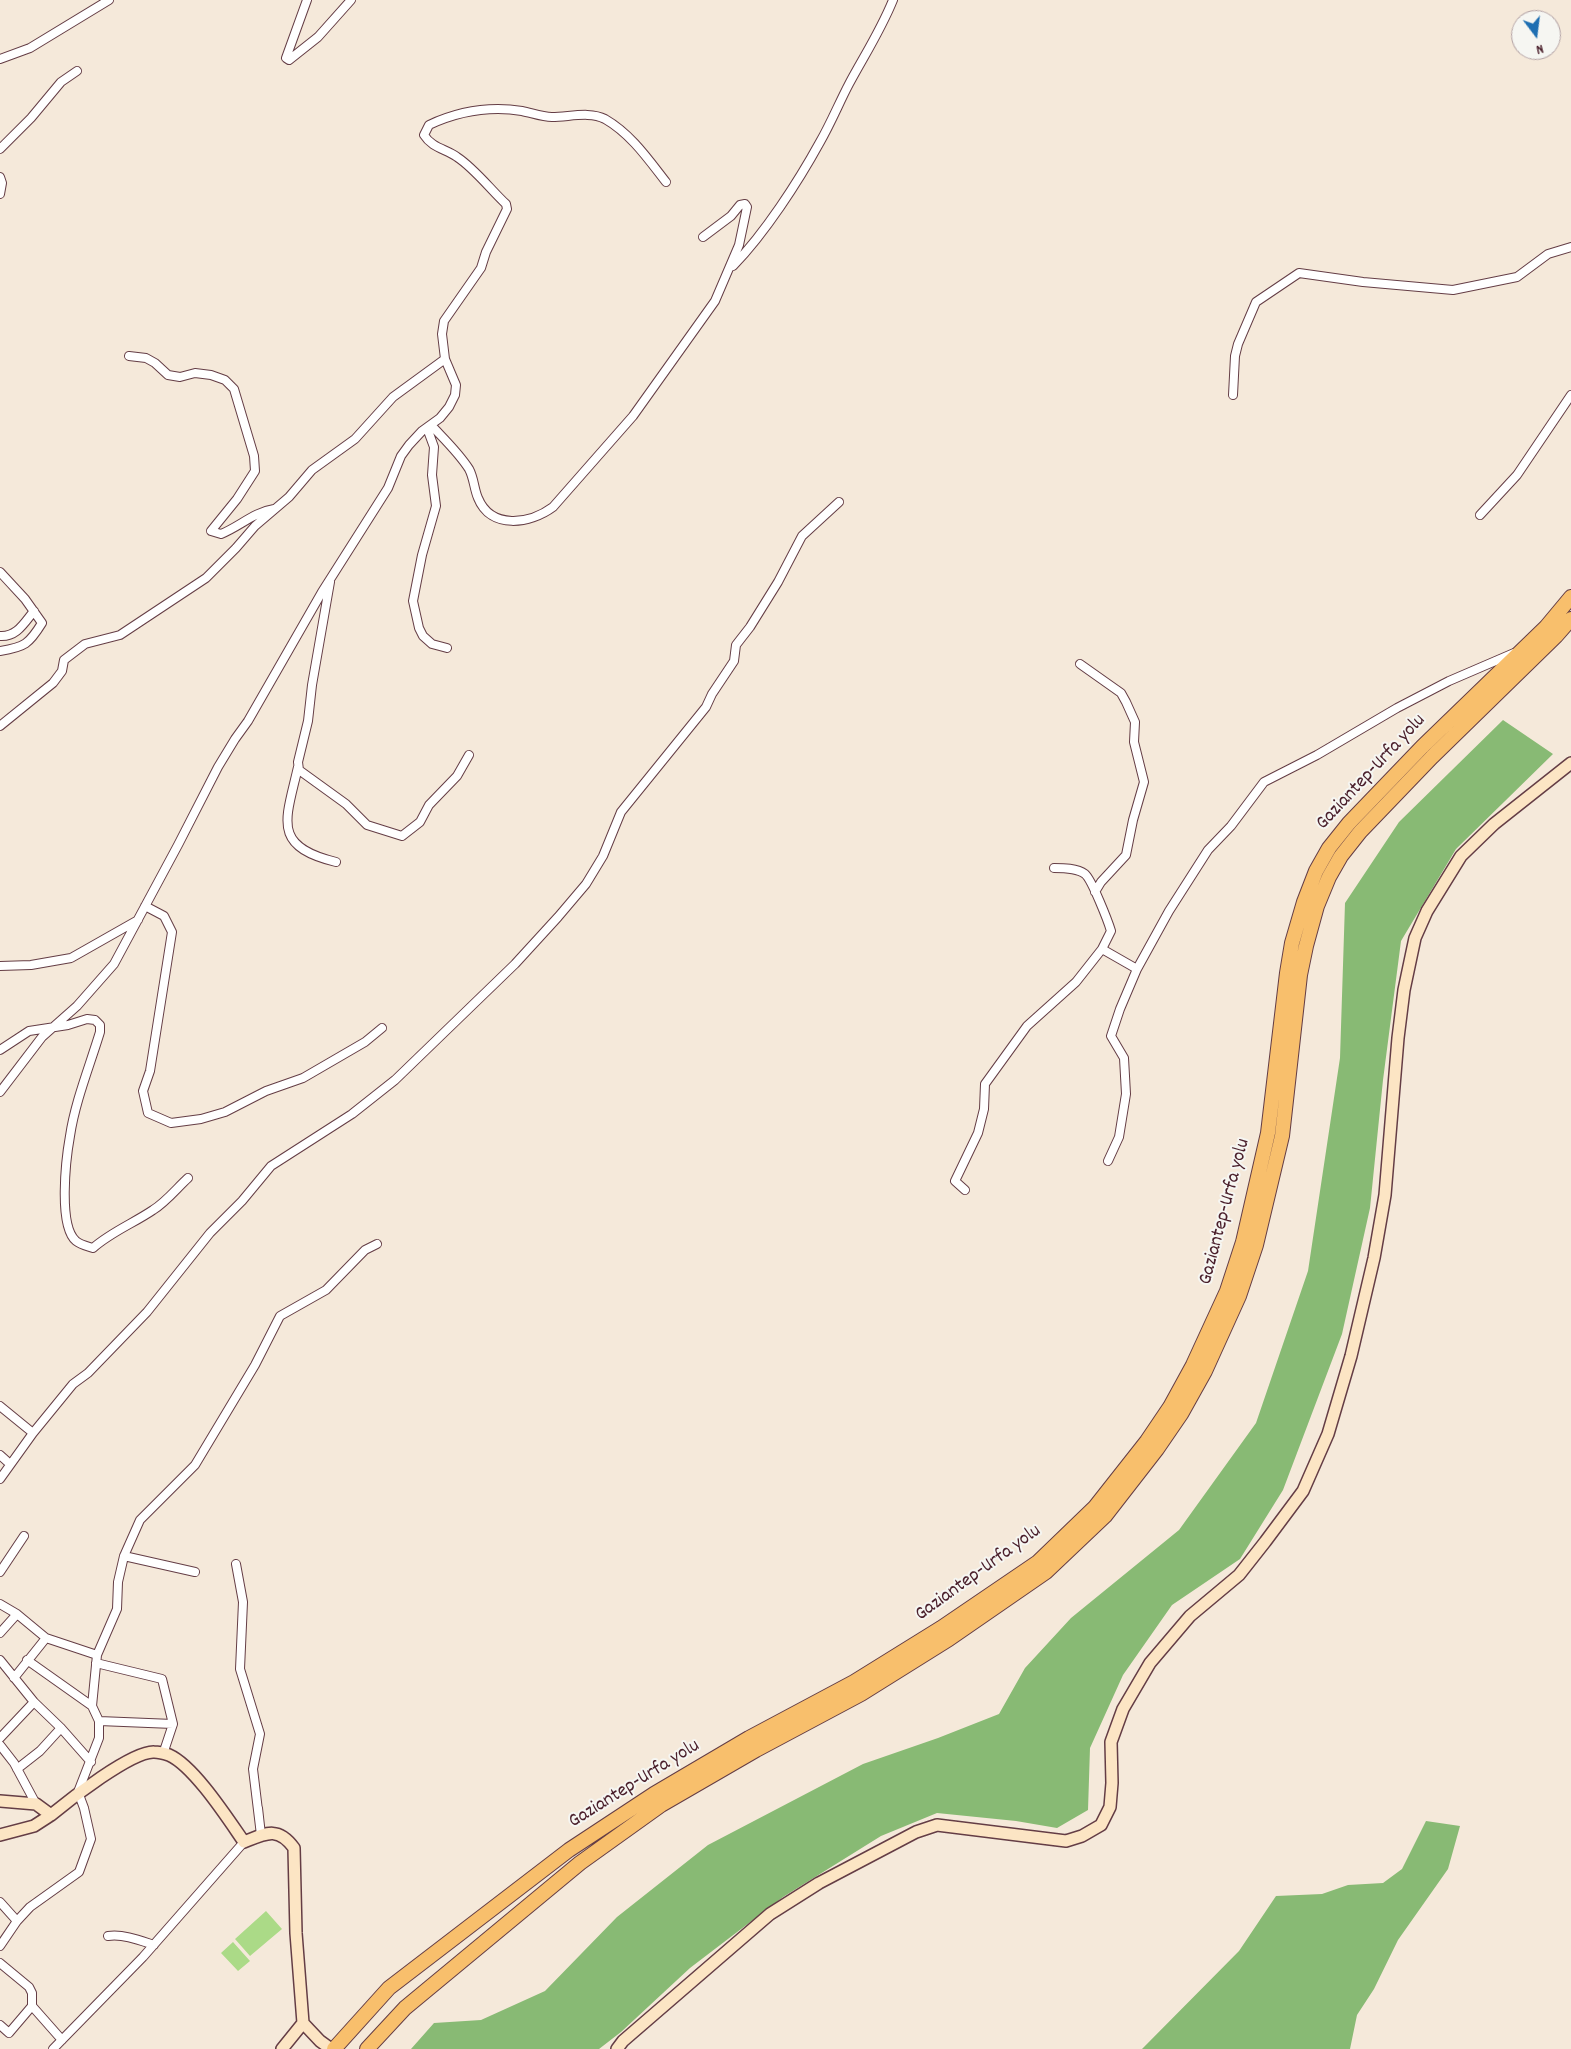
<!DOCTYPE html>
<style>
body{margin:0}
#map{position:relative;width:1571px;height:2049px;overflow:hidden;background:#f5e9da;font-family:Dekko,sans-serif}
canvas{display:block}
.north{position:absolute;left:1511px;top:10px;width:50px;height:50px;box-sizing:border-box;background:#f6f6f2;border:1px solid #b1a0a2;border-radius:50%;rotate:165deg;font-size:14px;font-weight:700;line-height:20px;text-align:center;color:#4a1f2b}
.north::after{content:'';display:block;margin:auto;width:18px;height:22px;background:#1f6fb2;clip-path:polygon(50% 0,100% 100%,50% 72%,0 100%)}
</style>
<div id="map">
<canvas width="1571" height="2049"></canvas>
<div class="north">N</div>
</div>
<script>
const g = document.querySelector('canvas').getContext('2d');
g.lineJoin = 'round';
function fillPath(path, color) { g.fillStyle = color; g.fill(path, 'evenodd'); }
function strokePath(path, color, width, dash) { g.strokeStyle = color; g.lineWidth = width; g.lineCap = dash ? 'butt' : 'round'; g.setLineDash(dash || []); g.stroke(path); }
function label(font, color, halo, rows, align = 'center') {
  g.font = font + ' Dekko,sans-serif'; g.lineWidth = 4; g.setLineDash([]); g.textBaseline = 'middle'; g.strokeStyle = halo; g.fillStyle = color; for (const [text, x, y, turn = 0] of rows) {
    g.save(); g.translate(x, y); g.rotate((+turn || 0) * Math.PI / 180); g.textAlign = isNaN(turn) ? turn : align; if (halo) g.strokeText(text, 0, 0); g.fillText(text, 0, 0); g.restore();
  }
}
fillPath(new Path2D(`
 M266 1911 282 1929 250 1956 235 1939Z
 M233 1942 250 1961 238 1971 221 1953Z`), '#abda87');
fillPath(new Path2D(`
 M1503 720 1553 754 1456 849 1401 941 1383 1080 1370 1208 1342 1334 1283 1490 1240 1559 1172 1605 1123 1675 1090 1748 1088 1810 1057 1828 1016 1821 937 1813 881 1836 783 1897 690 1968 621 2032 599 2049H411L434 2023 481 2020 545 1991 617 1917 708 1845 863 1764 938 1738 999 1714 1025 1668 1071 1618 1179 1530 1256 1423 1308 1271 1340 1058 1345 903 1399 822Z
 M1426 1821 1460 1826 1448 1869 1398 1940 1374 1989 1357 2015 1350 2049H1142L1239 1951 1276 1896 1322 1894 1348 1885 1383 1883 1402 1869Z`), '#88ba74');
const street = new Path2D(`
 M307 0 286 58 289 60 318 37 351 0
 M0 59 30 48 109 0
 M0 149 31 118 61 82 77 71
 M0 177 2 183 0 194
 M733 266C765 233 798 182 820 142 831 123 839 103 849 84 864 56 881 30 893 0
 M129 356 146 358 155 363 168 375 180 377 195 373 211 375 225 380 234 389 254 456 255 471 237 499 211 531 221 534C239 527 254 512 274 509
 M1233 395 1235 356 1238 344 1256 302 1299 273 1363 282 1453 290 1517 277 1548 254 1571 247
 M431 425C444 439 459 453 469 469 474 478 474 489 478 498 491 530 530 524 553 507L633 416 715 301 739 245 747 207 745 204 740 205 731 216 703 237
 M427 428 434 447 432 475 436 506 422 555 413 601 419 628 423 636 432 644 447 648
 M1480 515 1517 475 1571 395
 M0 572 25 599 42 623C29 644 25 647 0 651
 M330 582 312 685 308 721 298 762 299 770 346 804 367 825 402 836 420 822 429 805 457 776 469 755
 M0 636C17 637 24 623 34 611
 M1080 664 1121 693 1126 702 1135 722 1134 742 1144 782 1133 820 1126 855 1101 882 1095 892
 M0 726 53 683 62 671 64 660 85 644 120 635 206 578 236 548 255 526 289 497 312 470 355 439 393 397 445 359
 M298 767C286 820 271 846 336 862
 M145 906 164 916 172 932 150 1071 143 1091 148 1113 171 1123 201 1119 225 1112 266 1091 303 1078 365 1042 382 1028
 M1102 949 1137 969 1169 911 1208 850 1231 826 1264 782 1317 755 1397 708 1449 681 1514 653
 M0 966 31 965 71 958 138 920
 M0 1050 29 1031 68 1025 87 1019 95 1020 100 1025V1032C90 1065 75 1102 70 1136 66 1158 58 1226 76 1241 81 1245 87 1246 93 1248 111 1232 134 1223 153 1210 166 1202 177 1188 188 1178
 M0 1092 42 1037 77 1006 114 964 178 845 218 767 235 739 248 721 322 592 388 488 401 456 409 445 422 431 440 418 449 407 455 395 456 385 445 359 442 334 444 321 481 268 486 252 507 209 506 204C491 190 474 168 457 157 446 149 432 148 424 135L429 125C459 111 490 106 522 111 532 113 542 117 552 117 569 117 590 111 605 119 631 134 648 159 666 182
 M1108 1161 1119 1137 1126 1094 1124 1058 1111 1036 1120 1009 1137 969
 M965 1190 955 1181 978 1133 984 1109 985 1084 1027 1026 1076 982 1102 949 1111 931C1108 921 1092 880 1085 874 1077 868 1063 868 1054 868
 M0 1406 33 1433
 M0 1455 10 1464
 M0 1479 33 1433 73 1384 88 1373 147 1312 210 1233 242 1201 271 1166 352 1114 395 1080 515 964 558 917 586 884 603 856 621 812 706 707 712 694 734 661 736 645 750 627 778 582 802 536 839 502
 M124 1556 195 1572
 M236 1564 243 1602 240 1669 260 1734 253 1769 261 1835 258 1808
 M0 1572 24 1536
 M0 1604 17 1614 46 1638 97 1655
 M0 1633 17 1614
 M0 1660 34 1702 61 1728 91 1762
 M27 1660 92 1706
 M96 1663 162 1679 173 1724 163 1754
 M14 1678 46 1638
 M99 1721 173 1724
 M0 1738 34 1702
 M0 1745 14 1763 36 1804
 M17 1769 40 1751 61 1728
 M0 1902 17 1921
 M108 1936C124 1934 139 1940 154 1945
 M0 1946 17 1921 30 1907 79 1872 91 1839 84 1808 78 1792 99 1738V1721L92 1706 97 1655 117 1609 118 1582 124 1556 140 1520 195 1465 255 1365 280 1316 326 1290 365 1250 377 1244
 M0 1963 29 1987 32 1993V2006L62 2040
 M0 2025 9 2033 32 2006
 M53 2049 143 1957 244 1842`);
const secondary = new Path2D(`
 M0 1801 36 1804 51 1815 34 1826 0 1835
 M51 1815C69 1800 132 1751 154 1752 159 1752 166 1754 169 1755 194 1766 228 1819 244 1842 266 1833 278 1826 294 1848L296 1933 303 2023 320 2041 331 2049
 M282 2049 303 2023
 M617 2049 623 2041 770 1914 819 1883 916 1832 937 1825 1066 1841 1082 1836 1101 1825 1110 1807 1112 1783 1111 1742 1123 1709 1150 1663 1190 1616 1239 1575 1265 1542 1303 1491 1328 1434 1351 1356 1374 1258 1385 1195 1398 1038 1404 990 1415 938 1427 911 1461 856 1494 824 1571 763`);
const highway = new Path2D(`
 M334 2049 389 1988 569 1850 654 1794 749 1738 854 1682 941 1628 1038 1562 1095 1507 1147 1441 1170 1407 1193 1365 1227 1291 1243 1242 1268 1133 1287 973 1292 943 1304 902 1316 871 1329 848 1349 823 1422 747 1546 627 1571 597
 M367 2049 405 2008 580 1863 661 1805 756 1750 861 1694 949 1639 1046 1572 1105 1516 1157 1449 1181 1414 1205 1371 1239 1296 1256 1245 1282 1136 1300 975 1306 946 1317 906 1329 877 1341 856 1360 832 1432 757 1556 636 1571 619`);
strokePath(street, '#643d45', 10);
strokePath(secondary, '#643d45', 14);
strokePath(highway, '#643d45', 16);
strokePath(street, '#fff', 8);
strokePath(secondary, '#fce5c4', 11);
strokePath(highway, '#f8bf6c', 14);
label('20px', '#4a1f2b', '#f6f6f2', [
 ["Gaziantep-Urfa yolu",1372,773,-47],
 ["Gaziantep-Urfa yolu",1226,1212,-75],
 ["Gaziantep-Urfa yolu",979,1574,-36],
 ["Gaziantep-Urfa yolu",635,1785,-32]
]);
</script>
